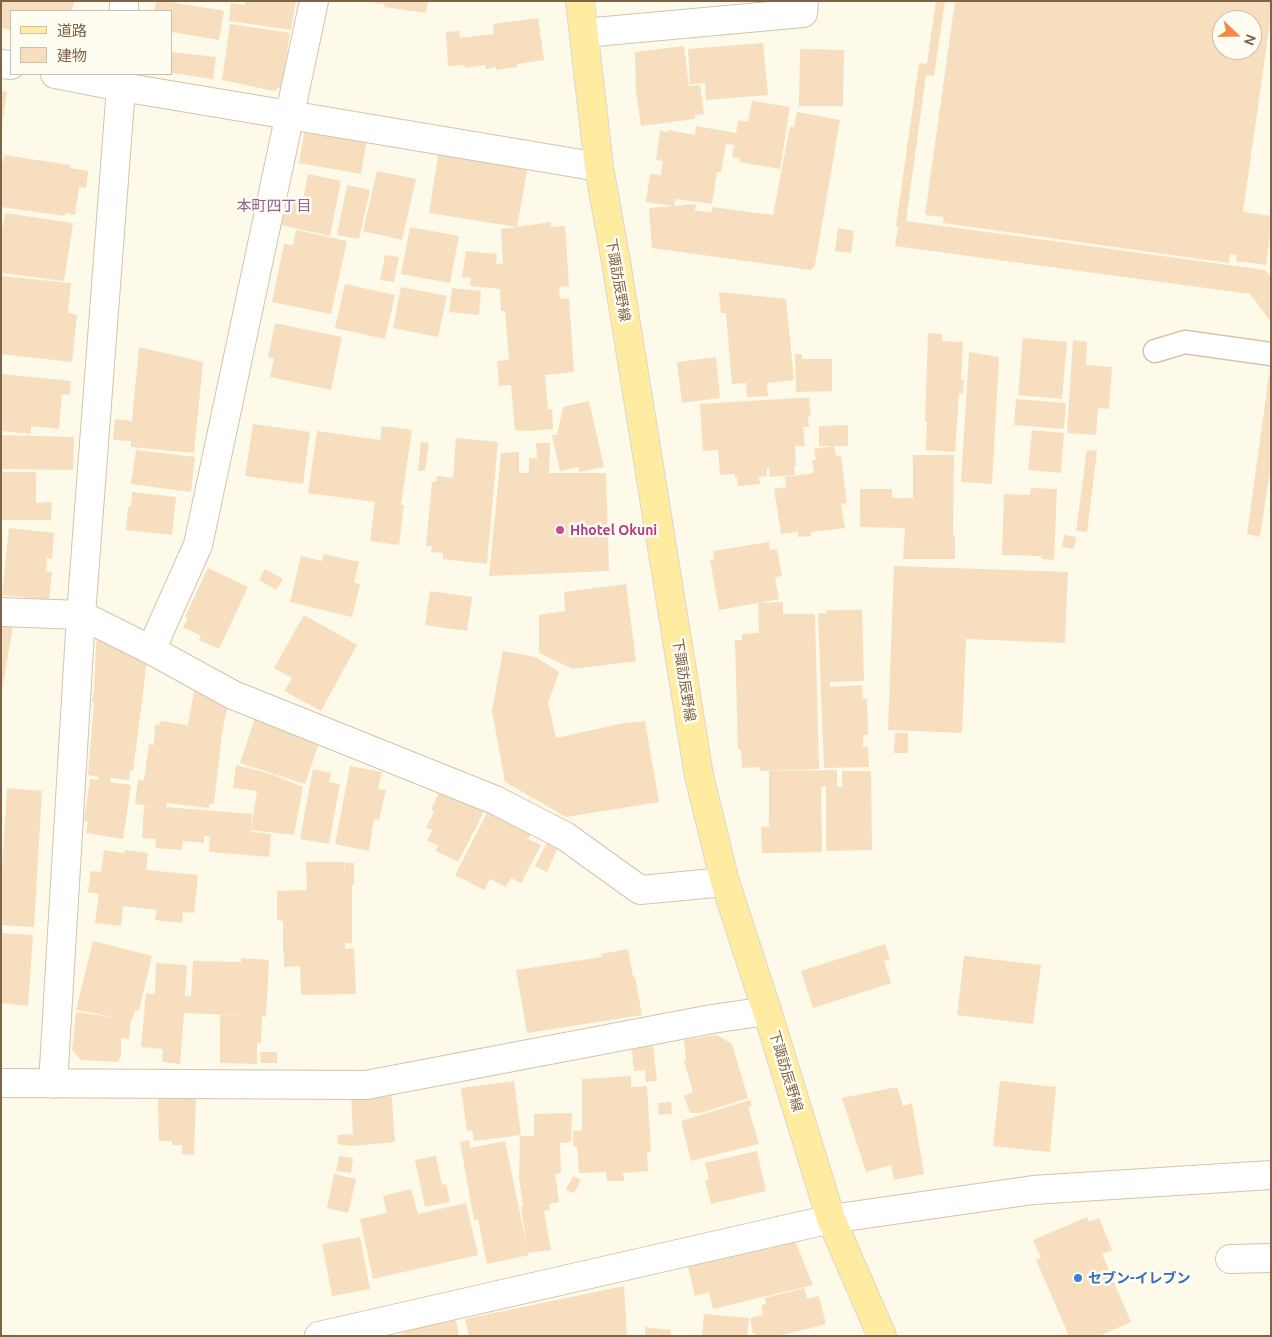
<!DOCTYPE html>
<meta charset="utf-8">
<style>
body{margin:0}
#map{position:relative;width:1272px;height:1337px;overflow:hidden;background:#fefae9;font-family:Ubuntu,"Noto Sans JP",sans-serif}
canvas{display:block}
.frame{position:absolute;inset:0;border:2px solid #7d6449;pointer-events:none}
.legend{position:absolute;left:10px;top:10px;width:162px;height:65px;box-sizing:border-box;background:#fffcf2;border:1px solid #cbbfae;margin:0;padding:6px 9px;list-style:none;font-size:15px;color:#7d6449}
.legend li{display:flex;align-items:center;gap:10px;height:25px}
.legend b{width:25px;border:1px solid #cbbfae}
.north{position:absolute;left:1212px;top:10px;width:50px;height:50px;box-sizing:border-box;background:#fffcf2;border:1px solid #cbbfae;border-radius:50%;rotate:111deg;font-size:14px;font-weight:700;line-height:20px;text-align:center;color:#7d6449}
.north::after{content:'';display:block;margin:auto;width:18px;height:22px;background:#f48943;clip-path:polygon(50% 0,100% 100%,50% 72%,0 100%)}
</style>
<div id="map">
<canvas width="1272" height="1337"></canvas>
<div class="frame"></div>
<ul class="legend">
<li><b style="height:6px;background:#ffeca0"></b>道路</li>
<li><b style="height:14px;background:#f7debe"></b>建物</li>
</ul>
<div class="north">N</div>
</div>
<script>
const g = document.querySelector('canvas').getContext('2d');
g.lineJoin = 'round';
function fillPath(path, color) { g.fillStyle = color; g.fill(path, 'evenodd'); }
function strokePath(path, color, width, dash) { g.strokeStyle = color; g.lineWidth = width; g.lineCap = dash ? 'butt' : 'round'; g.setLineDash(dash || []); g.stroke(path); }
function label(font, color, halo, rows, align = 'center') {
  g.font = font + ' Ubuntu,"Noto Sans JP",sans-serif'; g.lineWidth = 5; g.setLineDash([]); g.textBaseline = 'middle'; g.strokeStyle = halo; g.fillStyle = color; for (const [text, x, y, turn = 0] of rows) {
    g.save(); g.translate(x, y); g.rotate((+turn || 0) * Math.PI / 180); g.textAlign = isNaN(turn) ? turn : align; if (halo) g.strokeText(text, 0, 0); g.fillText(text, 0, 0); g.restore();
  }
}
fillPath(new Path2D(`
 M1 1H74L72 11H11V30L1 28Z
 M156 1H165L224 11 219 40 171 32V11H154Z
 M245 1H296L291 30 229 21 231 3 245 5Z
 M375 1H428L426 13 384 7 385 4 375 3Z
 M936 1H945L934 76 926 75 906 221 1265 270 1271 278V322L1250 294 895 246 898 227 896 226 919 63 927 64Z
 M955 1H1271V15L1243 212 1271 216V226L1266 265 1236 261 1237 255 1230 254 1229 263 943 223 944 217 925 215ZM1222 20H1252V50H1222Z
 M538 18 544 60 517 64V67L496 70V67L486 69 485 65 465 68V65L448 66 446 32 459 31 460 38 494 34 493 24Z
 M230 24 290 33 282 86 274 91 222 80Z
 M763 43 768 95 706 100 705 83 690 84 688 49Z
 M684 46 689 86 700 85 704 114 695 115V119L641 126 636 91 635 52Z
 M800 49 844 50 843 106H799Z
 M171 52 216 57 213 79 171 73Z
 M1 91 7 92 2 124H1Z
 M752 101 790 107 780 169 739 162 740 158 732 157 734 145 726 144 721 172H717L712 204 676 199 674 206 646 202 650 174 661 175 663 161 656 160 660 131 667 132 668 130 695 135 696 126 736 133 738 120 748 122Z
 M797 112 840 120 815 265 811 270 652 248 649 208 696 204 695 211 712 212V207L773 215 790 126 794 127Z
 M305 128 367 139 361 174 299 163Z
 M439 150 528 165 517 227 551 222V227L565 226 569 286 559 287 560 299 569 298 574 372 545 375 548 410 552 409 553 429 529 431 515 430 511 385 499 386 497 361 509 360 505 311H501L500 289 470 286 471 278 462 277 466 251 497 254 496 264H503L501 229 517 227 429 213Z
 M4 155 70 165V168L88 171 86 188 79 187 75 215 65 213V216L1 207V172Z
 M377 171 416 179 402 240 363 231Z
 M308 174 341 181 330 236 281 225 286 200 302 204Z
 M347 185 370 190 359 239 337 235Z
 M5 213 73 223 64 281 1 273V238Z
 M410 227 459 236 450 283 401 274Z
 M838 228 854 231 851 253 835 251Z
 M296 230 347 241 331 314 272 302 284 244 293 245Z
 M385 255 399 257 394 282 380 280Z
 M1 276 71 283 68 313 77 315 72 362 1 354Z
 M345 284 395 295 385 339 335 328Z
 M401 287 447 296 438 337 393 328Z
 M452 288 481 291 479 315 449 312Z
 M719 292 786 299 794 380 767 383 768 396 747 397 746 383 732 384 726 313H721Z
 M275 323 342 337 331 390 270 377 274 359 268 357Z
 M928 333 942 334V341L963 342 961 380H964L963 394 959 393 955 452 926 450 927 422 925 421Z
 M1023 338 1067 342 1062 399 1018 395Z
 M1073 340 1087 342 1086 365 1112 367 1109 409 1098 408 1096 435 1067 433Z
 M139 347 203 362 194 453 131 447V441L113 440 115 419 132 421Z
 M969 352 999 357 992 484 961 482Z
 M795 354H802V359H832V391L796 392Z
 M716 357 720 398 682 403 677 362Z
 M1270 368H1271V464L1260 537 1247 534Z
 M1 374 71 381 70 395 62 394 59 429 31 426V434L1 431Z
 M797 398H809L811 416H808L809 427H803L805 446H795L796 466H794L795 475 770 477 769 468H767V476L759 477 760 484 738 486 737 478H735V474L720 475 718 450 703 451 700 404Z
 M1016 399 1066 403 1064 429 1014 425Z
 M589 401 604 467 579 472V467L560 471 552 435H557L563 407Z
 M253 424 310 432 303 484 245 476Z
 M848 425V446H819V426Z
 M382 426 412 430 401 505H404L399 545 370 541 375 502 308 493 317 431 380 440Z
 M1032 430 1064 433 1061 473 1028 470Z
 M1 435 74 437 73 470 1 469Z
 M456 438 498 442 487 564 443 559V553L431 552 432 546H426L432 482H436L437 476 453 478Z
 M421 442 429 443 425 471H418Z
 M536 443H550L549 473H606L609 571 489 576 501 453 519 452V473H529V458H537Z
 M834 446 836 456H841L847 503 841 504 845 528 811 532V536L798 537V532L781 534 774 489 786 487 785 477 814 473 812 460H816L814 449Z
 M136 450 195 457 191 492 131 484Z
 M1087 450 1097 451 1087 532 1076 531Z
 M913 455H954L953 536H955V559H903L905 528 860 527V489H892V498H913Z
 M1 472H36V503L52 502 51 520H1Z
 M1031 488 1057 489 1054 560 1042 559 1041 556 1002 555 1004 494 1030 495Z
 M132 492 176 497 172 535 126 530 128 507H131Z
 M9 528 54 533 52 559 47 558 46 571 52 572 49 600 2 595Z
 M1064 535 1076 537 1074 549 1062 547Z
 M769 542 770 550 777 549 782 576 775 577 779 599 758 603 783 602V614H815L819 769 760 771V767L742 768 741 749H738L735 640H742V634L759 633 758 603 719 610 710 560 714 559 713 551Z
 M324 554 359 562 354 583 360 584 352 617 290 602 301 556 322 561Z
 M894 566 1068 572 1065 643 966 639 962 733 888 730Z
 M208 568 248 587 219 649 199 640 201 636 183 627 188 618 185 617Z
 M265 569 283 579 276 590 259 580Z
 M626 584 636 661 573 669 539 653V615L565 611 564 592Z
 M430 591 472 597 467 631 425 625Z
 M826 610H862L864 681 830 682V687L862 685 863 699H867L868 735H863V747H868L869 767 824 768 818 613H827Z
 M304 615 357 645 321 711 284 691 292 678 274 668Z
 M1 624 13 626 2 690H1Z
 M97 638 111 641 110 646 125 649 147 661 133 771 130 770 129 780 111 778 110 782 131 785 123 839 86 833 88 821H84L90 779 98 780 99 777 88 775 94 703 92 702 94 689 96 645Z
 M503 651 536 657 559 672 548 703 556 738 624 723 645 721 659 802 566 817 505 782 492 711Z
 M194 691 229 700 222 733 214 804H209V808L167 803 166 807 252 814 251 832 271 834 269 857 209 852 210 838 208 836H204V843L183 841 182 850 155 848 156 839 142 838 144 806 156 807 135 804 138 780H144L149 744 154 745 155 725H159L161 721 188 725Z
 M257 712 322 734 305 784 240 763Z
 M895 733H908V753H894Z
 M236 765 271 774 303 787 294 835 251 830 257 791 233 788Z
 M350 766 382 772 378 789 386 790 379 820 374 819 369 851 335 844Z
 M313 769 331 773 329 782 340 784 329 844 300 839Z
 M837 770V787H842V771H871L872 850 826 851V786L821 787 822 852 762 853 761 827 769 826V771Z
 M442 786 486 808 458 862 436 851 438 846 427 840 433 830 426 828 434 812 431 810Z
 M7 788 42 791 34 927 1 925V885Z
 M489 809 532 832 528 839 541 845 521 883 511 878 506 887 490 879 484 890 455 875Z
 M548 840 559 845 547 872 535 866Z
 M104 850 124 853 125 850 148 853 146 870 198 875 194 913 183 912 182 923 155 920 157 910 123 906 121 926 95 923 99 894 88 892 91 871 101 872Z
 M306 862H344V874L345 863H354V885H352V943H345V949L354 948 356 994 301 995 300 966 284 967V951H283V921L277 920V891L307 890Z
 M1 933 33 935 28 1006 1 1003Z
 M93 941 152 956 139 1011 135 1010 132 1020H131L129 1039 121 1038V1056L118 1062 81 1060 72 1050 76 1012 119 1018 76 1010Z
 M885 944 890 959 884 961 891 983 813 1008 801 971Z
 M628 949 633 977H635L642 1015 527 1033 516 970 602 957 601 954Z
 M964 956 1041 965 1033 1024 957 1015Z
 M241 958 269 960 266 1017 262 1016 261 1043H257V1064L220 1063V1015L255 1016 184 1013 180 1064 162 1062 163 1049 141 1047 146 993 155 994 156 963 187 965 185 996H191L193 961 241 962Z
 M717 1035 732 1044 748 1098 701 1113H690L684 1096 693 1092 684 1061 686 1060 684 1040Z
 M653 1046 657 1081 646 1082 645 1070 634 1071 632 1049Z
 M260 1052H277V1063H261Z
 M631 1076V1087L647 1086 651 1151 647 1152 648 1171 623 1173 624 1181H607L606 1172 579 1173 577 1146H573V1131L582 1130V1079Z
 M514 1081 521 1135 474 1141 472 1130 467 1131 461 1088Z
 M1000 1081 1056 1087 1050 1152 993 1146Z
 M897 1087 903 1106 912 1103 924 1174 894 1180 891 1165 866 1172 842 1098Z
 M391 1088 395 1142 352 1146 337 1144 338 1135 353 1134 351 1092Z
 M158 1098 196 1099 194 1155 182 1154V1145H172V1141H159Z
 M750 1100 752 1106 748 1107 759 1144 691 1161 681 1121Z
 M671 1102 672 1114 659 1115 658 1103Z
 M572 1113 571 1142 560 1143 561 1173 555 1174 559 1202 549 1204 550 1210 544 1211 551 1250 528 1253 529 1255 487 1264 478 1219 474 1220 460 1142 469 1140 470 1148 505 1141 527 1247 521 1207 523 1206 519 1178 520 1136H534V1114Z
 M757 1151 766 1191 711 1204 705 1180 709 1179 705 1163Z
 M339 1156 353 1158 351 1173 336 1171Z
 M436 1156 442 1185 446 1184 450 1202 425 1207 415 1160Z
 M334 1174 356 1179 348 1213 327 1208Z
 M573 1176 581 1180 574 1193 566 1190Z
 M411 1189 418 1214 466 1203 478 1255 373 1279 360 1219 387 1213 383 1196Z
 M1087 1217 1089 1222 1099 1218 1112 1250 1102 1254 1131 1322 1099 1336H1069L1036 1260 1041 1258 1033 1240Z
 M793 1236 813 1285 713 1309 709 1292 695 1296 687 1262Z
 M360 1237 370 1289 332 1296 322 1244Z
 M624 1286 627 1336H469L465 1319Z
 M804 1288 807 1299 819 1296 826 1324 778 1336H756L755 1333H753L750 1318 763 1315 762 1308V1305L766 1304 765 1298Z
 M704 1314 749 1318 747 1336H702Z
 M444 1317 446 1323 456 1320 459 1336H397L404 1333 402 1327Z
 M645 1327 671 1330V1336H645Z`), '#f7debe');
const lane = new Path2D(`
 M1155 351 1185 342 1271 354`);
const street = new Path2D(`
 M124 11V1
 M584 33 803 13 804 1
 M1 64 11 65
 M55 74 122 87 599 167
 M1 612 81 615 151 650 233 695 495 800 565 836 640 890 725 882
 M151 650 198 545 314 1
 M1 1083 366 1085 712 1019 767 1011
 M53 1084 81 615 122 74
 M1230 1259 1271 1258
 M319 1336 831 1219 1033 1190 1271 1175`);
const primary = new Path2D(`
 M580 1 599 167 616 262 699 776 725 882 767 1011 831 1219 882 1336`);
strokePath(lane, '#d3c4ad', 25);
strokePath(street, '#d3c4ad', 30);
strokePath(primary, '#ddd7d0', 30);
strokePath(lane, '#fff', 22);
strokePath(street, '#fff', 28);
strokePath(primary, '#ffeca0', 28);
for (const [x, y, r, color] of [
 [560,530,5,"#d1479c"],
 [1078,1278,5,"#3f7fe0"]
]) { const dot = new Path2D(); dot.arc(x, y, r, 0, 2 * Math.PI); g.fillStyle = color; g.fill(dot); strokePath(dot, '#fffcf2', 2); }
label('14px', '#7d6449', '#fffcf2', [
 ["下諏訪辰野線",618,280,80],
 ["下諏訪辰野線",684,680,81],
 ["下諏訪辰野線",786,1071,73]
]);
label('bold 14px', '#b23c85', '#fffcf2', [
 ["Hhotel Okuni",570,530]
], 'left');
label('bold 14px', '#366cbe', '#fffcf2', [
 ["セブン-イレブン",1088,1278]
], 'left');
label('15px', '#8f6199', '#fffcf2', [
 ["本町四丁目",274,206]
]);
</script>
